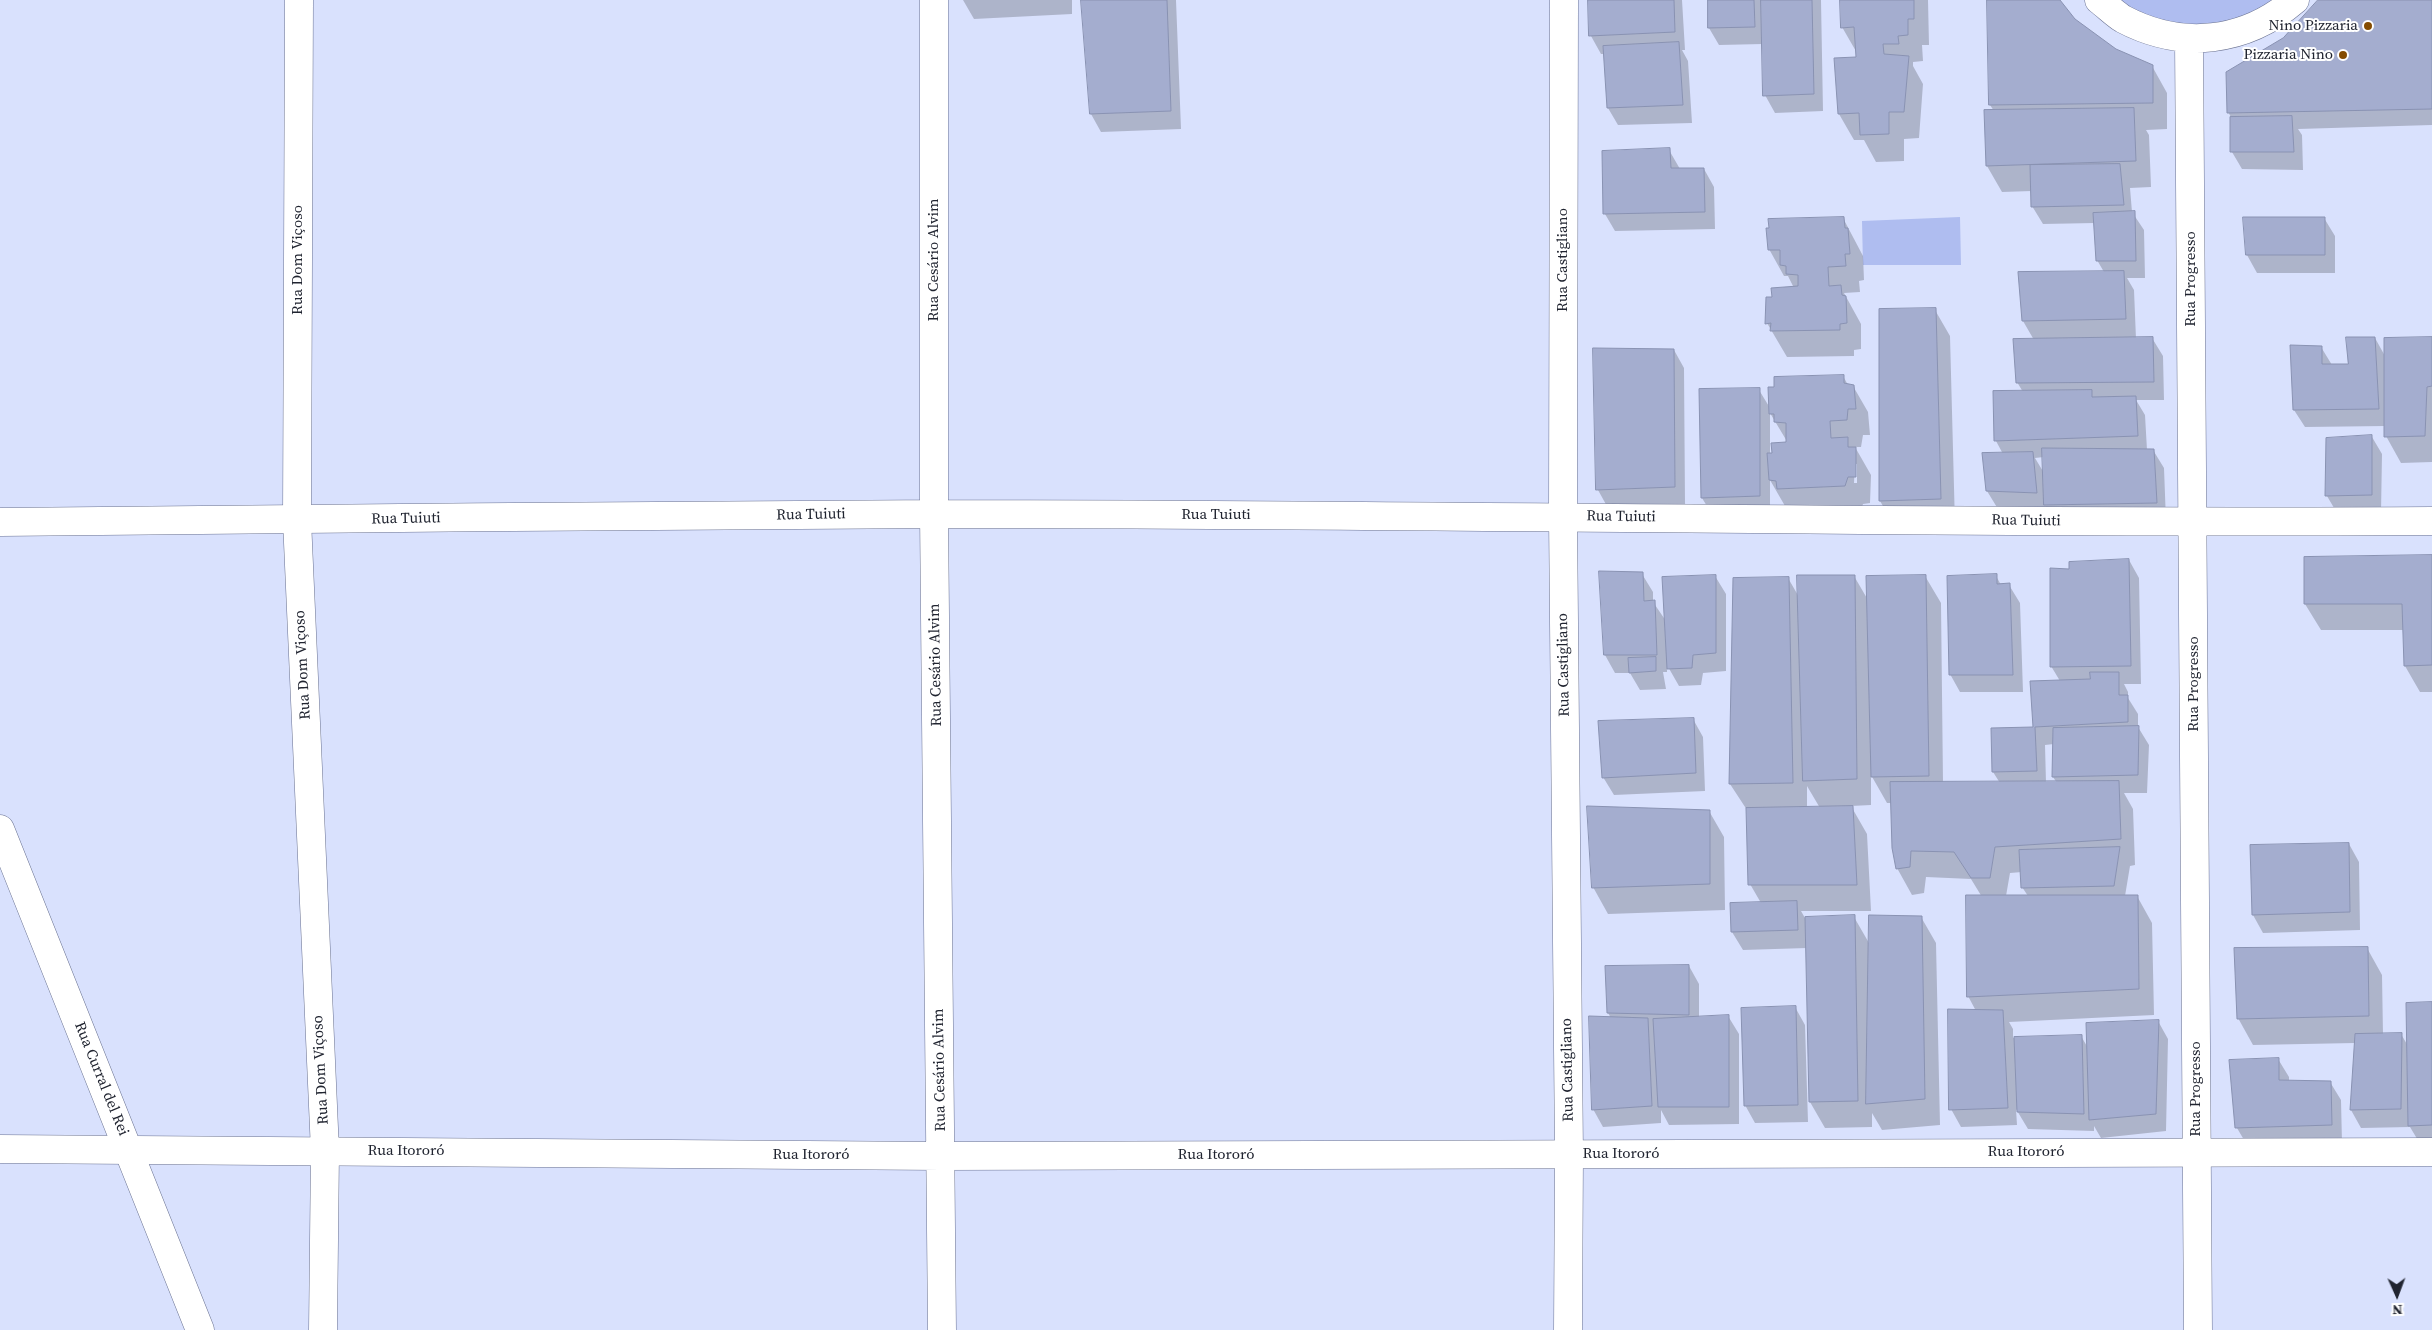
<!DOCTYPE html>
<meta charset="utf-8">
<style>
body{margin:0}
#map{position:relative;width:2432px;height:1330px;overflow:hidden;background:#d9e1fd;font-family:"Source Serif 4",serif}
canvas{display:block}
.north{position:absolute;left:2372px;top:1270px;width:50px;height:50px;-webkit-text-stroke:4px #fff;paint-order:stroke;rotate:178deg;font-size:14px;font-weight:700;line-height:20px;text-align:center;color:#202430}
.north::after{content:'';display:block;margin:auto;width:18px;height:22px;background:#202430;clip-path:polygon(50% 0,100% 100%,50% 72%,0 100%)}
</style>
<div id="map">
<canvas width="2432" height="1330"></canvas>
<div class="north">N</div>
</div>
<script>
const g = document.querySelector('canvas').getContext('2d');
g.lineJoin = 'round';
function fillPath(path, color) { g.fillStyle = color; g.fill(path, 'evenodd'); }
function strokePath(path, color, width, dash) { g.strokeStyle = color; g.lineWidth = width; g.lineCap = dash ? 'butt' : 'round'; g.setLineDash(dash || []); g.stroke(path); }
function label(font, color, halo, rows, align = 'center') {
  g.font = font + ' "Source Serif 4",serif'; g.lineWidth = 4; g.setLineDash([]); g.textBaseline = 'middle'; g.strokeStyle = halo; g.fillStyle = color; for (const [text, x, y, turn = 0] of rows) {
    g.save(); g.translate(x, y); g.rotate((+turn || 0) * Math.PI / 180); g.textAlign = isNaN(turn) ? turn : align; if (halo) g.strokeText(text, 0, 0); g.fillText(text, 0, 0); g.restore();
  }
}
fillPath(new Path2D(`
 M2116 0H2275C2243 25 2197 33 2157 22 2143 17 2129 7 2116 0Z
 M1960 217 1961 265H1863L1862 221Z`), '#afbdf0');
fillPath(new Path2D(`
 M963 0H1072V14L974 19Z
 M1082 0H1176L1181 129 1101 132 1091 114Z
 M1589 0H1682L1685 50H1682L1688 61 1692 123 1618 125 1608 108 1605 54H1601L1591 36Z
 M1709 0H1821L1823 111 1775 113 1765 95 1763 44 1719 45 1709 28Z
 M1841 0H1928L1929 45H1922L1923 61 1913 62V66L1923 84 1919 138 1904 139V161L1876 162 1864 140H1854L1839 114 1858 58 1857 53 1842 27Z
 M1989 0H2058L2074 20 2115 50 2152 66 2167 93V129L2146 130 2149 135 2151 187 2130 188 2132 212 2144 230 2145 278H2127L2134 290 2136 339 2152 338 2163 356 2164 400H2136L2145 415 2147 450H2153L2164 468 2166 521 1998 509 1987 491 1984 455 2003 454 1996 441 2023 392 2017 382 2034 340 2023 321 2104 272 2097 260 2095 223 2043 224 2032 206V191L2002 192 1987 166 1994 111 1990 105ZM2044 457V473L2035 458Z
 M2320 0H2432V125L2298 129 2302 135 2303 170 2242 169 2232 152 2231 117 2228 112 2284 39Z
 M1669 150 1680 169H1704L1714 187 1715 229 1615 231 1605 214Z
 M1843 218 1863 256 1864 280 1859 281 1860 292 1844 293 1861 324V349L1854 350V356L1787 357 1767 323 1774 298 1794 288 1788 276H1784L1769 249Z
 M2324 218 2335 236V273H2257L2247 255 2245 219Z
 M1880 310H1935L1950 336 1955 525 1896 528 1880 501Z
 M2375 338 2385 356 2432 338V462L2401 463 2386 436V426L2305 427 2294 410 2321 347 2332 365H2349Z
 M1674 350 1684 368 1685 504 1608 508 1598 490Z
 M1843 376 1848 385 1853 386 1868 412 1870 435H1863L1861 447H1855L1871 475 1870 503 1863 504 1860 513 1785 506 1770 480V514L1713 516 1702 498 1759 390 1770 408ZM1770 413 1788 443 1773 454H1770ZM1855 464H1857V483H1854Z
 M2372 437 2382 454 2381 513H2337L2327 496Z
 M2432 556V692H2420L2405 666 2404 630H2321L2305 604Z
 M2129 560 2139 578 2141 684H2124L2128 692V698L2138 714V727L2149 745 2147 793H2124L2133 809 2135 865 2130 866 2125 896H2137L2152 923 2154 1015 2009 1022 2013 1029V1038L2081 1036 2088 1048 2158 1021 2168 1039 2166 1131 2101 1138 2094 1126V1131L2028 1129 2016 1109 2017 1125 1961 1127 1951 1109 1976 1011 1968 996 1982 897 1971 879 1926 877 1924 893 1912 895 1897 868 1892 803H1887L1871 775V805L1851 806 1867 834 1871 911H1801L1805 918 1854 917 1869 943 1921 917 1936 943 1940 1125 1882 1130 1872 1113V1127L1825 1128 1810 1102 1807 948 1743 950 1732 932 1731 904 1761 903 1750 884 1747 810 1730 784 1788 578 1799 597 1854 576 1868 600 1925 576 1941 603 1943 783H2000L1993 772 2035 728 2031 682 2060 681 2051 666 2071 570ZM2054 744 2053 777 2057 783H2046L2045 745ZM1807 786 1820 808H1807ZM2022 872V887L2028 896H2006L2010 873Z
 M1642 574 1653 592V602L1666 621 1715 576 1726 594V671L1703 673 1701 685 1679 686 1667 665V672H1663L1666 689 1640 690 1630 673H1615L1605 655Z
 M1996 576 2001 585H2009L2020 603 2023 692H1960L1950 674Z
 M1693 719 1703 737 1705 791 1614 795 1603 777Z
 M1709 811 1724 837 1725 910 1608 914 1593 887Z
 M2349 844 2359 862 2360 930 2263 933 2253 915 2252 846Z
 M2367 948 2382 975 2383 1035 2401 1034 2408 1046 2432 1003V1152H2425L2410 1127 2361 1128 2351 1110 2355 1043 2253 1045 2238 1018Z
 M1689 966 1699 984V1018L1728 1016 1739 1034V1124L1669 1125 1661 1110V1123L1603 1127 1593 1109 1611 1018 1608 1013Z
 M1795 1007 1805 1025 1808 1122 1755 1123 1745 1105Z
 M2278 1059 2289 1077V1081L2330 1082 2341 1100 2342 1143 2247 1145 2237 1128Z`), '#0003');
const building = new Path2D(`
 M1081 0H1167L1171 111 1090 114Z
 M1588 0H1674L1675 32 1589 36Z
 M1708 0H1754L1755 27 1708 28Z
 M1761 0H1812L1814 94 1763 96Z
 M1840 0H1914V19H1908V35L1898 36 1899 44H1883L1884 54 1909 56 1904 112H1889V134L1860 135 1859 113 1838 114 1834 58 1856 57 1854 27 1841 28Z
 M1987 0H2060L2075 19 2116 49 2153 65V103L1989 105Z
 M2318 0H2432V109L2227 113 2226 72 2283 38Z
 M1679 42 1683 105 1607 108 1603 46Z
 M2134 108 2136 161 1986 166 1984 110Z
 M2292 116 2294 152H2230V117Z
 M1670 148 1671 168H1704L1705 212 1603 214 1602 151Z
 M2120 164 2124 205 2031 207 2030 165Z
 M2135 211 2136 261H2096L2093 213Z
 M1844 217 1845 228H1848L1850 254H1845L1846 266 1828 267 1829 286 1841 285 1842 295 1846 296 1847 323 1840 324V330L1770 331 1771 323 1765 324 1766 297H1772L1771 288 1798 286V275L1786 274V266L1780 265V250H1768L1766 228H1769L1768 219Z
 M2243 217H2325V255H2246Z
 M2124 271 2126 319 2022 321 2018 272Z
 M1936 308 1941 499 1879 501V309Z
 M2153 337 2154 382 2016 383 2013 339Z
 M2346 337H2375L2379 409 2293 410 2290 345 2322 346V364H2348Z
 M2432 337V386L2427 387 2425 436 2384 437V338Z
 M1593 348 1674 349 1675 487 1596 490Z
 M1844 375V383L1854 385 1856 409H1848L1847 420 1830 421 1831 438 1848 437V447H1856V477H1848L1845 486 1777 489 1776 481 1769 480 1767 453H1772L1771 443 1786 442V423L1774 422V414H1769L1768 387H1774V377Z
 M1760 388V496L1701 498 1699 389Z
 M2092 390V397L2136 396 2138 436 1994 441 1993 391Z
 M2372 435V495L2325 496 2326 438Z
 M2042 448 2154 449 2157 503 2044 505Z
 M2033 452 2037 493 1986 491 1982 453Z
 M2432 555V665L2404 666 2402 604H2304V557Z
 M2129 559 2131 666 2050 667V568L2069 569V562Z
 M1599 571 1643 572 1644 601 1655 600 1657 655H1604Z
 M1997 574V584L2010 583 2013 675H1949L1947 576Z
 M1716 575V653L1693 655 1692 668 1667 669 1662 577Z
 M1797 575H1855L1857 779 1803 781Z
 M1926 575 1929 776 1871 777 1866 576Z
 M1789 577 1793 783 1729 784 1733 578Z
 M1656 657V671L1629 673 1628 658Z
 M2090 672H2119V695H2128V722L2035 727 2037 771 1992 772 1991 728 2033 727 2030 681 2090 679Z
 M1694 718 1696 773 1602 778 1598 721Z
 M2139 726 2138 775 2052 777 2053 728Z
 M2119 781 2121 839 1995 847 1990 878H1971L1954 852 1911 851 1910 867 1896 869 1892 848 1890 782Z
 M1587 806 1710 810V884L1592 888Z
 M1853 806 1857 885H1748L1746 808Z
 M2349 843 2350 912 2252 915 2250 845Z
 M2120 847 2114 886 2021 888 2019 850Z
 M1966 895H2138L2139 989 1967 997Z
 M1797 901 1798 930 1731 932 1730 903Z
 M1855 915 1858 1101 1809 1102 1805 917Z
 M1869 915 1922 916 1925 1099 1866 1104Z
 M2368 947 2369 1016 2237 1019 2234 948Z
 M1689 965V1015L1607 1013 1605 966Z
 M2432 1002V1125L2408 1126 2406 1003Z
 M1796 1006 1798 1105 1744 1106 1741 1008Z
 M1948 1009 2003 1010 2008 1108 1949 1110Z
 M1729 1015V1107H1658L1653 1019Z
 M1589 1016 1648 1018 1652 1106 1592 1110Z
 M2159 1020 2156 1114 2089 1120 2086 1023Z
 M2402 1033 2401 1109 2350 1110 2355 1034Z
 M2082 1035 2084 1114 2017 1112 2014 1037Z
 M2279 1058V1080L2331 1081 2332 1125 2235 1128 2229 1060Z`);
fillPath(building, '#a4adcf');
strokePath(building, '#8992b2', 1);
const minor = new Path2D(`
 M934 0V514L942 1330
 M0 522C314 520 627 514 941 514 1438 514 1935 524 2432 521
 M0 1149 941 1156 2432 1152`);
const tertiary = new Path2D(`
 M299 0 297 520 325 1151 323 1330
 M1564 0 1563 516 1569 1154 1568 1330
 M2099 0C2107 6 2115 14 2123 19 2182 50 2245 43 2295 0
 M2189 39 2198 1330
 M0 829 200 1330`);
strokePath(minor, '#6a7291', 29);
strokePath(tertiary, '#6a7291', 29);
strokePath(minor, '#fff', 28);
strokePath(tertiary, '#fff', 28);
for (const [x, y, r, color] of [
 [2368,26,5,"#854c00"],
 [2343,55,5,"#854c00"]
]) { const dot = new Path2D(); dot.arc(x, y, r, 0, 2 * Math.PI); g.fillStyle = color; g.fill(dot); strokePath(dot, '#fff', 2); }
label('15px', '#202430', '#fff', [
 ["Nino Pizzaria",2358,26],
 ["Pizzaria Nino",2333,55]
], 'right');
label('15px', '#202430', '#fff', [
 ["Rua Dom Viçoso",298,260,-90],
 ["Rua Cesário Alvim",934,260,-90],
 ["Rua Castigliano",1563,260,-90],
 ["Rua Progresso",2191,279,-90],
 ["Rua Tuiuti",811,515,-1],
 ["Rua Tuiuti",1216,515],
 ["Rua Tuiuti",1621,517,1],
 ["Rua Tuiuti",406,519,-1],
 ["Rua Tuiuti",2026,521,1],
 ["Rua Dom Viçoso",303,665,-93],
 ["Rua Cesário Alvim",936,665,-91],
 ["Rua Castigliano",1564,665,-91],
 ["Rua Progresso",2194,684,-90],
 ["Rua Dom Viçoso",321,1070,-93],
 ["Rua Cesário Alvim",940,1070,-91],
 ["Rua Castigliano",1568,1070,-91],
 ["Rua Curral del Rei",101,1079,68],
 ["Rua Progresso",2196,1089,-90],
 ["Rua Itororó",406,1151],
 ["Rua Itororó",2026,1152],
 ["Rua Itororó",1621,1154],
 ["Rua Itororó",811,1155],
 ["Rua Itororó",1216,1155]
]);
</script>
